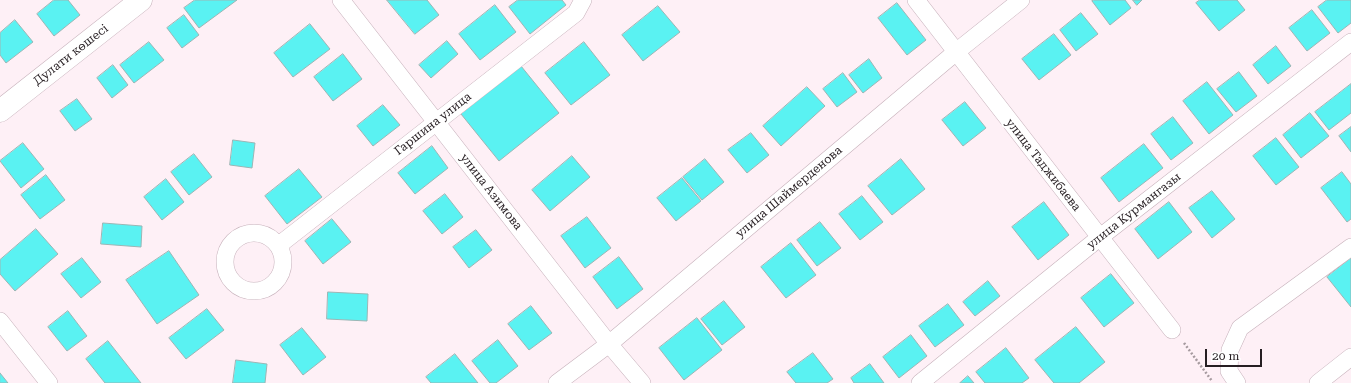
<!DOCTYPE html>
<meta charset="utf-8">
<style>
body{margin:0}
#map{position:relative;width:1351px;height:383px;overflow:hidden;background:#fef0f6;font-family:"Roboto Serif",serif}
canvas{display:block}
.scale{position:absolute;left:1205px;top:349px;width:57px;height:18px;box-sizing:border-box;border:2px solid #261e22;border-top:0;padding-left:5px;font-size:12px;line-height:14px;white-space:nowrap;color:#261e22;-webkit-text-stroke:3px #fff;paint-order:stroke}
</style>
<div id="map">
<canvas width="1351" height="383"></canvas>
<div class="scale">20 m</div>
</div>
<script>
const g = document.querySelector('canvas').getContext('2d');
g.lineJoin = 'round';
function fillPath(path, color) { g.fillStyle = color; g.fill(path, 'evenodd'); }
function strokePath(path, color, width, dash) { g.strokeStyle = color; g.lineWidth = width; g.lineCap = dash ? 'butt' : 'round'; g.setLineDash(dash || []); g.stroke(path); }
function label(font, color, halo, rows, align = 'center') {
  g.font = font + ' "Roboto Serif",serif'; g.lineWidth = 4; g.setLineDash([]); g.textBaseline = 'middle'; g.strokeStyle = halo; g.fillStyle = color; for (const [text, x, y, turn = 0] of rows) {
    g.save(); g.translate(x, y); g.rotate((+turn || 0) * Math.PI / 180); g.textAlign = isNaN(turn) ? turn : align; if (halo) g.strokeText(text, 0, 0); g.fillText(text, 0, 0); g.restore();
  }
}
const building = new Path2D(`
 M54 0H68L80 15 54 36 37 14Z
 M195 0H237L199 28 184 8Z
 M387 0H427L439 15 415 34Z
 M518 0H562L566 5 530 34 509 7Z
 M1094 0H1125L1131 8 1110 25 1092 1Z
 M1133 0H1142L1137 5Z
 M1200 0H1237L1245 10 1219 31 1196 3Z
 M1327 0H1351V23L1338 33 1318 7Z
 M897 3 926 40 907 55 878 18Z
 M495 5 516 32 480 60 459 34Z
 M658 6 680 32 643 61 622 35Z
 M1312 10 1330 33 1307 51 1289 28Z
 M1081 13 1098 34 1076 51 1060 30Z
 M184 15 199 35 182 48 167 28Z
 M15 20 33 42 6 63 0 55V33Z
 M310 24 330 49 293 77 274 53Z
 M1054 34 1071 55 1039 80 1022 59Z
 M447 41 458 54 431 78 419 65Z
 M149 42 164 60 134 83 120 65Z
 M584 42 610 75 571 105 545 73Z
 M1276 46 1291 66 1268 84 1253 65Z
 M343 54 362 79 333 101 314 77Z
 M869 59 882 78 863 93 849 75Z
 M113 65 128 85 112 98 97 78Z
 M521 66 559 113 499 161 461 114Z
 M1239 72 1257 96 1236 112 1217 89Z
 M843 73 857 92 837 107 823 89Z
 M1207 82 1233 115 1209 134 1183 101Z
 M1351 84V113L1329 130 1315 112Z
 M807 87 825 106 781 146 763 126Z
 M77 99 92 119 75 131 60 111Z
 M965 102 986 128 963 146 942 120Z
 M383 105 400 125 373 146 357 126Z
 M1310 113 1329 136 1301 158 1283 135Z
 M1173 117 1193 143 1171 160 1151 134Z
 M1351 127V152L1339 136Z
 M751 133 769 155 747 173 728 150Z
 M1276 138 1299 167 1276 185 1253 156Z
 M233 140 255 143 252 168 230 165Z
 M23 143 44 169 21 188 0 161Z
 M1144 144 1163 168 1119 202 1101 178Z
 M432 146 448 168 415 194 398 173Z
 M194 154 212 177 189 195 171 172Z
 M572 156 590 177 550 211 532 190Z
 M705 159 724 182 702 200 683 177Z
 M901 159 925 189 892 215 868 186Z
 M299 169 322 197 287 224 265 196Z
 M1342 172 1351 184V219L1347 222 1321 188Z
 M46 175 65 200 40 219 21 195Z
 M682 178 701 201 676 221 657 198Z
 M166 179 184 202 162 220 144 197Z
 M1212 191 1235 219 1212 238 1189 208Z
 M445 194 463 217 442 234 423 211Z
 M862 196 883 222 860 240 839 214Z
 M1044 202 1069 235 1038 260 1012 227Z
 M1169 202 1192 232 1158 259 1135 229Z
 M587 217 611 248 585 268 561 236Z
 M332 219 351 242 323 264 305 241Z
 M820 222 841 248 817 266 797 240Z
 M103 223 142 226 141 247 101 244Z
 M36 229 58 254 15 291 0 274V260Z
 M476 230 492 250 469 268 453 247Z
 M791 243 816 275 786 298 761 267Z
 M169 251 199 295 157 324 126 280Z
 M619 257 643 289 617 309 593 277Z
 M82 258 101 282 81 298 61 274Z
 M1351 258V307L1327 277Z
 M1111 274 1134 303 1104 327 1081 298Z
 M988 281 1000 296 975 316 963 302Z
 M328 292 368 294 367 321 327 319Z
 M724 301 745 327 722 345 701 319Z
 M948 304 964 325 935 347 919 326Z
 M531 306 552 333 529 350 508 324Z
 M207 309 224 330 186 359 169 338Z
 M68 311 87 336 67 351 48 327Z
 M697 318 722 350 684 380 659 348Z
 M1076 327 1105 362 1079 383H1054L1035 360Z
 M302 328 326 357 303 375 280 345Z
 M911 335 927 356 899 378 883 357Z
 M498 340 518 366 496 383H490L472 361Z
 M108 341 141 383H105L86 359Z
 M1006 348 1029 378 1022 383H985L976 372Z
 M813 353 833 379 827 383H796L787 372Z
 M455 354 478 383H431L426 377Z
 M236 360 267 364 265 383H233Z
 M870 364 884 383H854L851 378Z
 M0 373 8 383H0Z
 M968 376 974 383H960Z`);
fillPath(building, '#5af2f2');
strokePath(building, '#9cb5b4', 1);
const minor = new Path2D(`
 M341 0 609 344 642 383
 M916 0 1172 330
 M225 262a29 29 0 1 1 58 0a29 29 0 1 1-58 0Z
 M279 245 576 13 583 0
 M0 321 49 383
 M557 383 609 344 956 52 1021 0
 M920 383 1099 238 1351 42
 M1237 383 1229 371 1230 350 1240 328 1351 247
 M1318 383 1351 357`);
const secondary = new Path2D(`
 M0 111 141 0`);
strokePath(minor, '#c6b0ba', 18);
strokePath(secondary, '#c6b0ba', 23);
strokePath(new Path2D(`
 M1184 343 1212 381`), '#a69a9f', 2.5, [2, 2]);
strokePath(minor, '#fff', 17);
strokePath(secondary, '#fff', 22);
label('12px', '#261e22', '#fff', [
 ["Дулати көшесі",71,55,-38],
 ["Гаршина улица",433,124,-38],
 ["улица Таджибаева",1043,165,52],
 ["улица Азимова",491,192,52],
 ["улица Шаймерденова",789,192,-40],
 ["улица Курмангазы",1134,211,-38]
]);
</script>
